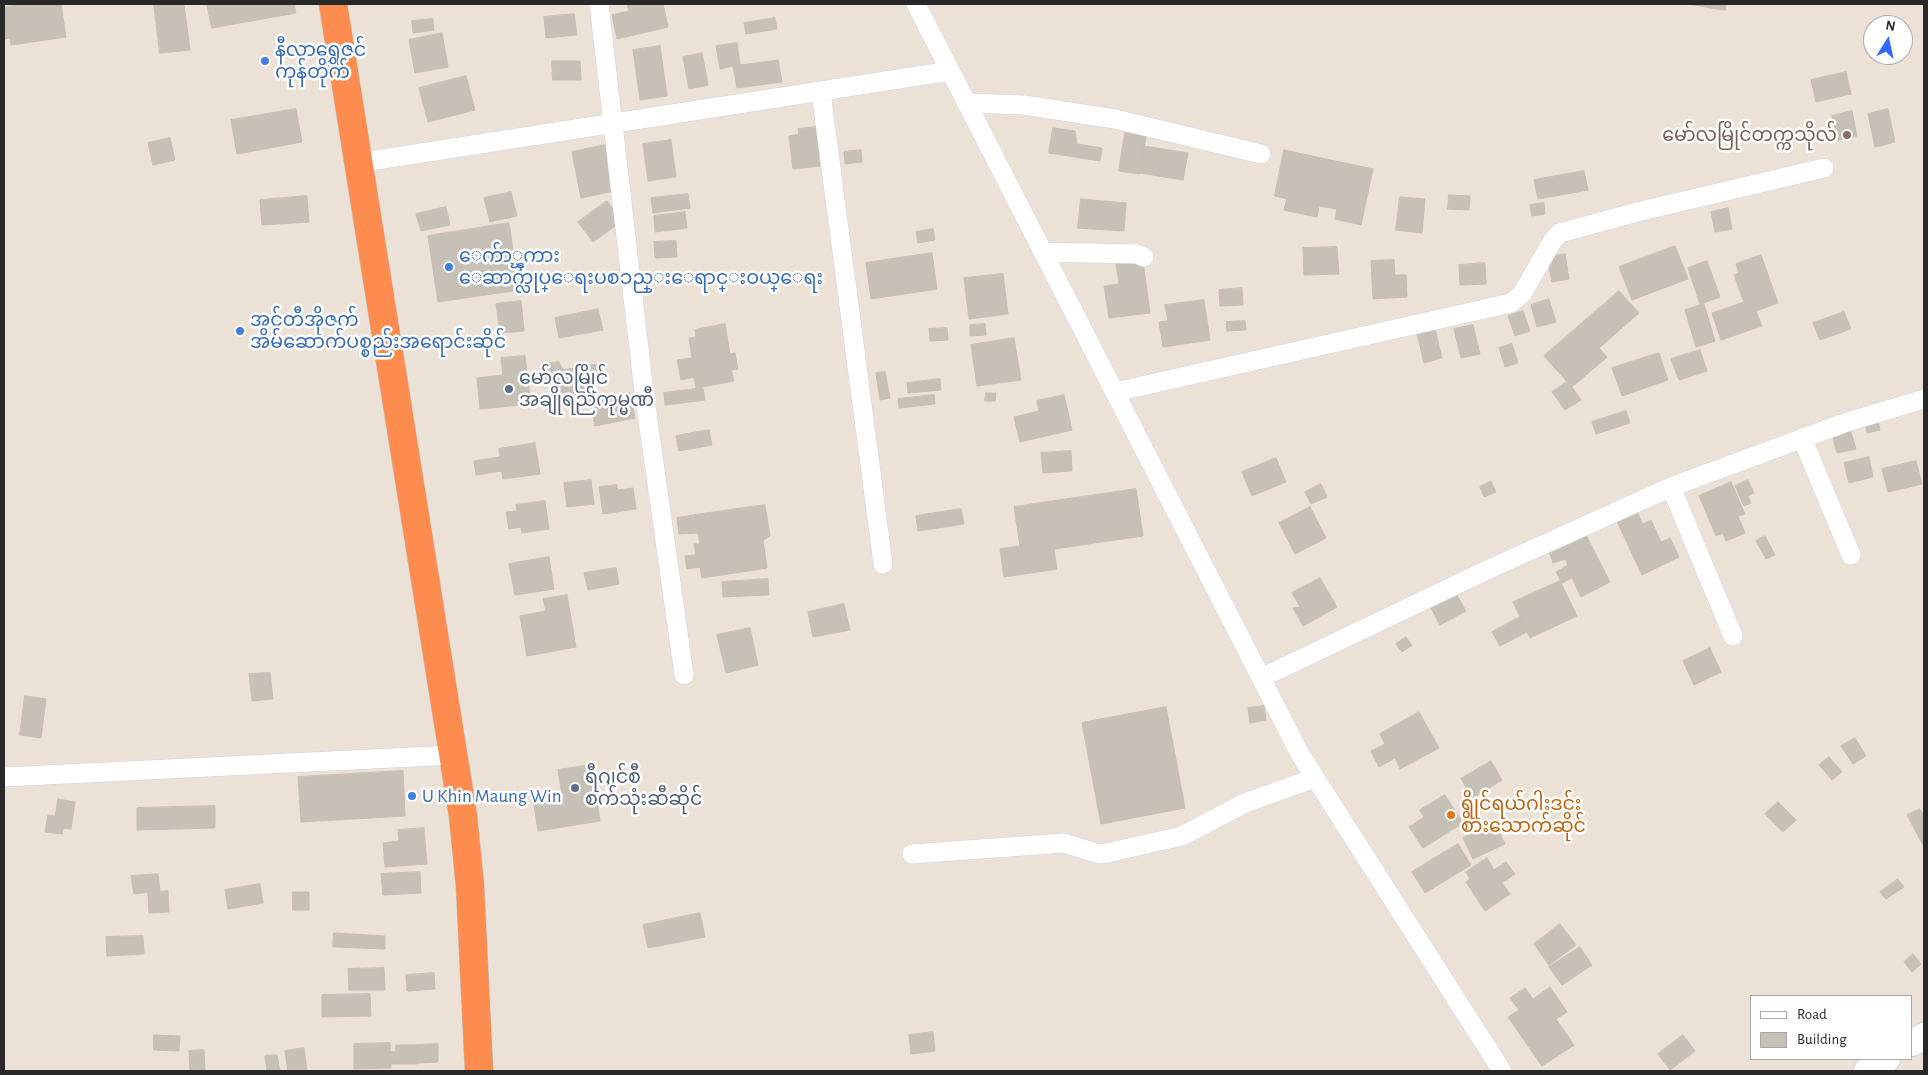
<!DOCTYPE html>
<meta charset="utf-8">
<style>
body{margin:0}
#map{position:relative;width:1928px;height:1075px;overflow:hidden;background:#ece1d7;font-family:"Alegreya Sans",sans-serif}
canvas{display:block}
.frame{position:absolute;inset:0;border:5px solid #282828;pointer-events:none}
.legend{position:absolute;left:1750px;top:995px;width:162px;height:65px;box-sizing:border-box;background:#fff;border:1px solid #a9a9a9;margin:0;padding:6px 9px;list-style:none;font-size:15px;color:#282828}
.legend li{display:flex;align-items:center;gap:10px;height:25px}
.legend b{width:25px;border:1px solid #a9a9a9}
.north{position:absolute;left:1863px;top:15px;width:50px;height:50px;box-sizing:border-box;background:#fff;border:1px solid #a9a9a9;border-radius:50%;rotate:10deg;font-size:14px;font-weight:700;line-height:20px;text-align:center;color:#282828}
.north::after{content:'';display:block;margin:auto;width:18px;height:22px;background:#3169ff;clip-path:polygon(50% 0,100% 100%,50% 72%,0 100%)}
</style>
<div id="map">
<canvas width="1928" height="1075"></canvas>
<div class="frame"></div>
<ul class="legend">
<li><b style="height:6px;background:#fff"></b>Road</li>
<li><b style="height:14px;background:#c6c0b7"></b>Building</li>
</ul>
<div class="north">N</div>
</div>
<script>
const g = document.querySelector('canvas').getContext('2d');
g.lineJoin = 'round';
function fillPath(path, color) { g.fillStyle = color; g.fill(path, 'evenodd'); }
function strokePath(path, color, width, dash) { g.strokeStyle = color; g.lineWidth = width; g.lineCap = dash ? 'butt' : 'round'; g.setLineDash(dash || []); g.stroke(path); }
function label(font, color, halo, rows, align = 'center') {
  g.font = font + ' "Alegreya Sans","Noto Sans Myanmar",sans-serif'; g.lineWidth = 5; g.setLineDash([]); g.textBaseline = 'middle'; g.strokeStyle = halo; g.fillStyle = color; for (const [text, x, y, turn = 0] of rows) {
    g.save(); g.translate(x, y); g.rotate((+turn || 0) * Math.PI / 180); g.textAlign = isNaN(turn) ? turn : align; if (halo) g.strokeText(text, 0, 0); g.fillText(text, 0, 0); g.restore();
  }
}
const building = new Path2D(`
 M29 4H61L66 37 11 45 10 38 4 39V7Z
 M154 4H184L190 50 160 53Z
 M207 4H294L296 13 212 28Z
 M627 4H663L668 27 617 39 612 15 629 11Z
 M1689 4H1726L1725 10Z
 M574 14 577 35 546 38 544 17Z
 M775 18 777 29 746 34 744 23Z
 M433 19 434 30 413 33 412 21Z
 M442 33 448 67 415 73 409 40Z
 M737 43 740 65 778 60 782 82 737 88 733 66 720 69 716 46Z
 M660 46 667 96 640 100 633 50Z
 M702 53 708 85 689 89 683 57Z
 M552 61H580L581 80H553Z
 M1846 72 1851 94 1816 102 1811 80Z
 M466 76 475 110 428 122 419 88Z
 M296 109 302 142 237 154 231 120Z
 M1888 109 1895 142 1875 147 1868 114Z
 M1852 111 1857 136 1838 140 1832 116Z
 M816 127 820 166 793 169 789 136 799 134 798 129Z
 M1053 128 1075 131 1077 144 1102 148 1100 161 1049 153Z
 M1125 133 1146 136 1140 174 1119 171Z
 M170 138 175 160 153 165 148 143Z
 M671 140 676 177 648 181 643 144Z
 M610 144 619 190 581 198 572 152Z
 M1144 146 1188 153 1183 180 1140 173Z
 M861 150 862 162 845 164 844 152Z
 M1284 150 1373 169 1361 225 1335 219 1337 209 1319 206 1317 217 1284 210 1287 199 1275 196Z
 M1584 171 1588 190 1538 199 1534 180Z
 M511 192 517 216 490 222 484 198Z
 M688 194 690 208 653 213 651 198Z
 M1449 195 1470 196 1469 210 1448 209Z
 M307 196 309 222 262 225 260 200Z
 M1400 197 1425 199 1422 233 1396 230Z
 M1081 199 1126 203 1124 231 1078 228Z
 M607 201 622 221 593 242 578 222Z
 M1544 203 1545 214 1532 216 1530 205Z
 M446 207 450 225 421 231 416 214Z
 M1728 208 1732 229 1715 232 1711 212Z
 M685 212 687 228 655 232 654 216Z
 M509 223 519 290 438 302 428 236Z
 M933 229 935 240 918 243 916 232Z
 M676 241 677 257 655 258 654 242Z
 M1675 246 1688 279 1632 300 1619 267Z
 M1337 247 1339 274 1304 275 1303 248Z
 M932 253 937 289 871 299 866 263Z
 M1565 254 1569 279 1552 282 1547 257Z
 M1761 255 1778 303 1756 311 1762 326 1721 340 1712 313 1744 302 1734 275 1739 273 1736 264Z
 M1394 260 1395 275H1406L1407 297 1373 299 1371 261Z
 M1143 261 1150 313 1109 318 1104 286 1119 284 1116 264Z
 M1707 261 1720 297 1700 304 1688 268Z
 M1485 263 1486 284 1460 285 1459 265Z
 M1003 274 1008 314 969 319 964 278Z
 M1242 288 1243 305 1220 306 1219 290Z
 M1619 291 1639 313 1599 348 1607 357 1572 387 1544 356Z
 M1549 299 1556 322 1537 327 1531 305Z
 M1204 300 1210 340 1163 347 1159 322 1168 321 1165 305Z
 M521 301 524 331 500 333 496 304Z
 M1704 304 1715 341 1696 347 1685 310Z
 M598 309 603 330 559 338 555 318Z
 M1523 311 1530 331 1515 336 1508 316Z
 M1844 312 1851 329 1820 340 1813 323Z
 M1245 321 1246 330 1227 331 1226 322Z
 M725 324 730 354 735 353 738 369 731 370 734 381 696 388 694 377 681 380 677 360 692 358 689 338 696 337 695 330Z
 M985 324 986 335 970 336V325Z
 M1473 325 1480 354 1461 358 1454 329Z
 M947 328 948 340 930 341 929 329Z
 M1435 329 1442 358 1424 363 1417 333Z
 M1014 338 1021 380 977 386 971 345Z
 M1512 344 1518 363 1505 367 1499 348Z
 M1700 350 1707 371 1679 380 1671 359Z
 M1659 353 1668 380 1622 396 1612 368Z
 M525 356 531 404 480 409 477 378 503 375 501 358Z
 M559 362 563 370 597 364 600 380 590 381 592 395 558 400 555 381 545 383 542 364Z
 M885 372 890 398 880 400 876 373Z
 M940 379 941 390 908 393 907 383Z
 M1568 381 1581 400 1565 410 1552 392Z
 M703 388 705 400 665 405 664 393Z
 M630 393 635 418 595 426 590 400Z
 M986 393H996L995 401H985Z
 M934 395 935 404 899 408 898 399Z
 M1064 395 1072 430 1020 442 1014 417 1039 411 1037 401Z
 M1626 411 1630 423 1596 434 1592 422Z
 M1878 421 1880 430 1867 433 1865 423Z
 M1850 429 1856 449 1837 453 1832 434Z
 M709 430 712 445 679 451 676 436Z
 M535 443 540 474 503 479 502 471 476 475 474 461 500 457 499 449Z
 M1071 451 1072 471 1043 473 1041 453Z
 M1869 457 1873 477 1849 483 1844 463Z
 M1276 458 1286 482 1252 496 1242 472Z
 M1916 461 1922 484 1888 492 1882 469Z
 M591 480 594 504 567 507 564 483Z
 M1748 480 1754 493 1748 496 1751 503 1744 506 1735 486Z
 M1491 481 1496 492 1484 497 1480 487Z
 M1731 482 1745 514 1738 516 1745 533 1726 541 1723 533 1716 536 1699 496Z
 M1321 484 1327 497 1311 504 1305 492Z
 M617 485V490L633 488 636 509 603 514 599 487Z
 M1136 489 1143 536 1054 549 1057 569 1004 577 1000 549 1020 546 1014 507Z
 M545 501 549 529 522 533 521 527 509 529 506 512 517 511 516 505Z
 M765 505 770 536 763 540 767 568 702 578 700 567 687 569 685 556 696 555 694 544H700L695 515Z
 M1634 506 1643 524 1651 520 1661 542 1670 538 1679 557 1642 575 1614 515Z
 M1310 507 1326 538 1295 554 1279 523Z
 M961 509 964 524 918 531 916 516Z
 M695 515 698 533 679 534 677 518Z
 M1583 530 1588 539 1562 552 1565 559 1553 563 1547 545Z
 M1765 536 1775 555 1766 559 1756 541Z
 M1588 539 1610 582 1581 597 1572 578 1562 583 1556 572 1568 565 1562 552Z
 M549 557 554 589 515 595 509 564Z
 M616 568 619 584 588 590 584 573Z
 M1320 578 1337 607 1303 626 1293 608 1300 607 1292 593Z
 M768 579 769 595 723 597 722 582Z
 M1560 581 1577 616 1530 638 1513 602Z
 M1453 588 1466 611 1440 625 1428 602Z
 M567 595 576 647 527 656 520 616 546 611 543 599Z
 M844 604 850 630 813 637 808 612Z
 M1520 617 1527 632 1500 646 1492 632Z
 M750 628 758 665 726 673 717 635Z
 M1406 637 1412 645 1402 652 1396 644Z
 M1710 648 1721 672 1694 685 1683 661Z
 M270 673 273 699 252 701 249 674Z
 M25 696 46 699 41 738 20 735Z
 M1264 706 1266 720 1250 723 1248 708Z
 M1166 707 1185 808 1101 824 1082 723Z
 M1419 712 1439 748 1400 769 1395 758 1379 767 1371 751 1385 744 1380 734Z
 M1855 738 1866 756 1853 764 1841 746Z
 M1829 757 1842 772 1832 780 1819 765Z
 M1491 761 1502 780 1473 798 1461 779Z
 M591 765 600 821 538 831 534 805 563 801 558 770Z
 M403 771 405 816 301 822 298 777Z
 M1445 795 1463 823 1423 848 1409 827 1424 817 1420 810Z
 M58 799 75 802 71 829 63 828 62 834 45 832 48 815 55 816Z
 M1778 802 1796 820 1783 832 1765 814Z
 M215 806V828L137 830V808Z
 M1920 809 1924 817V847L1907 815Z
 M1494 822 1505 844 1473 859 1463 838Z
 M424 828 427 864 385 867 383 843 399 841 398 830Z
 M1458 844 1471 865 1425 893 1412 872Z
 M1487 858 1494 870 1506 862 1515 874 1502 883 1510 894 1485 911 1466 882 1470 879 1466 872Z
 M420 872 421 893 383 895 381 874Z
 M158 874 160 891 134 894 131 876Z
 M1898 879 1904 887 1886 899 1880 892Z
 M260 884 263 903 228 909 225 890Z
 M168 891 169 912 149 913 148 893Z
 M293 892H309V910H293Z
 M700 913 705 937 648 948 643 925Z
 M1560 924 1576 945 1549 965 1534 944Z
 M334 933 385 936V949L333 947Z
 M143 936 144 954 107 956 106 937Z
 M1580 947 1592 965 1562 985 1549 967Z
 M1913 954 1921 964 1912 972 1904 962Z
 M384 968 385 990H349L348 969Z
 M434 973 435 989 407 991 406 975Z
 M1550 987 1567 1012 1556 1019 1574 1045 1542 1066 1508 1017 1519 1010 1510 998 1525 988 1533 999Z
 M370 994 371 1016 322 1017V995Z
 M933 1032 935 1051 911 1054 909 1035Z
 M154 1035 180 1036 179 1051 154 1050Z
 M1683 1035 1695 1051 1670 1070 1658 1054Z
 M390 1043V1052L397 1051V1064H391V1068L354 1069V1044Z
 M438 1044V1062L418 1063 417 1045Z
 M396 1045H417V1064H397Z
 M304 1048 307 1071H288L285 1051Z
 M204 1050 205 1071H190L189 1051Z
 M277 1055 280 1071H267L265 1056Z`);
fillPath(building, '#c6c0b7');
strokePath(building, '#c7bdb1', 1);
const street = new Path2D(`
 M599 4 644 392 684 675
 M916 4 1300 754 1502 1071
 M821 92 883 564
 M966 103 1024 105 1115 119 1261 154
 M357 163 950 71
 M1043 252 1137 254 1144 257
 M1115 392 1511 303 1522 294 1553 240 1560 233 1637 212 1824 168
 M1802 438 1851 555
 M1671 487 1733 636
 M1261 678 1485 571 1671 487 1844 423 1924 399
 M4 777 453 755
 M912 854 1064 843 1099 854 1107 853 1182 836 1245 803 1315 778`);
const secondary = new Path2D(`
 M1912 1043 1924 1036
 M1867 1071 1887 1059`);
const highway = new Path2D(`
 M333 4 463 816 470 886 479 1071`);
strokePath(street, '#cdd3e3', 20);
strokePath(secondary, '#cdd3e3', 28);
strokePath(highway, '#c3c3c3', 29);
strokePath(street, '#fff', 19);
strokePath(secondary, '#fff', 26);
strokePath(highway, '#ff8c4f', 28);
for (const [x, y, r, color] of [
 [265,61,5,"#3f7fe0"],
 [1847,135,5,"#8d6e63"],
 [449,267,5,"#3f7fe0"],
 [240,331,5,"#3f7fe0"],
 [509,389,5,"#5c6f8a"],
 [575,788,5,"#5c6f8a"],
 [412,796,5,"#3f7fe0"],
 [1451,815,5,"#e8710a"]
]) { const dot = new Path2D(); dot.arc(x, y, r, 0, 2 * Math.PI); g.fillStyle = color; g.fill(dot); strokePath(dot, '#fff', 2); }
label('19px', '#366cbe', '#fff', [
 ["နီလာရွှေဇင်",275,50],
 ["ကုန်တိုက်",275,72],
 ["ေက်ာ္ၾကား",459,256],
 ["ေဆာက္လုပ္ေရးပစၥည္းေရာင္းဝယ္ေရး",459,278],
 ["အင်တီအိုဇက်",250,320],
 ["အိမ်ဆောက်ပစ္စည်းအရောင်းဆိုင်",250,342],
 ["U Khin Maung Win",422,796]
], 'left');
label('19px', '#785e54', '#fff', [
 ["မော်လမြိုင်တက္ကသိုလ်",1837,135]
], 'right');
label('19px', '#4e5e75', '#fff', [
 ["မော်လမြိုင်",519,378],
 ["အချိုရည်ကုမ္မဏီ",519,400],
 ["ရီဂျင်စီ",585,777],
 ["စက်သုံးဆီဆိုင်",585,799]
], 'left');
label('19px', '#c56008', '#fff', [
 ["ရွိုင်ရယ်ဂါးဒင်း",1461,804],
 ["စားသောက်ဆိုင်",1461,826]
], 'left');
</script>
